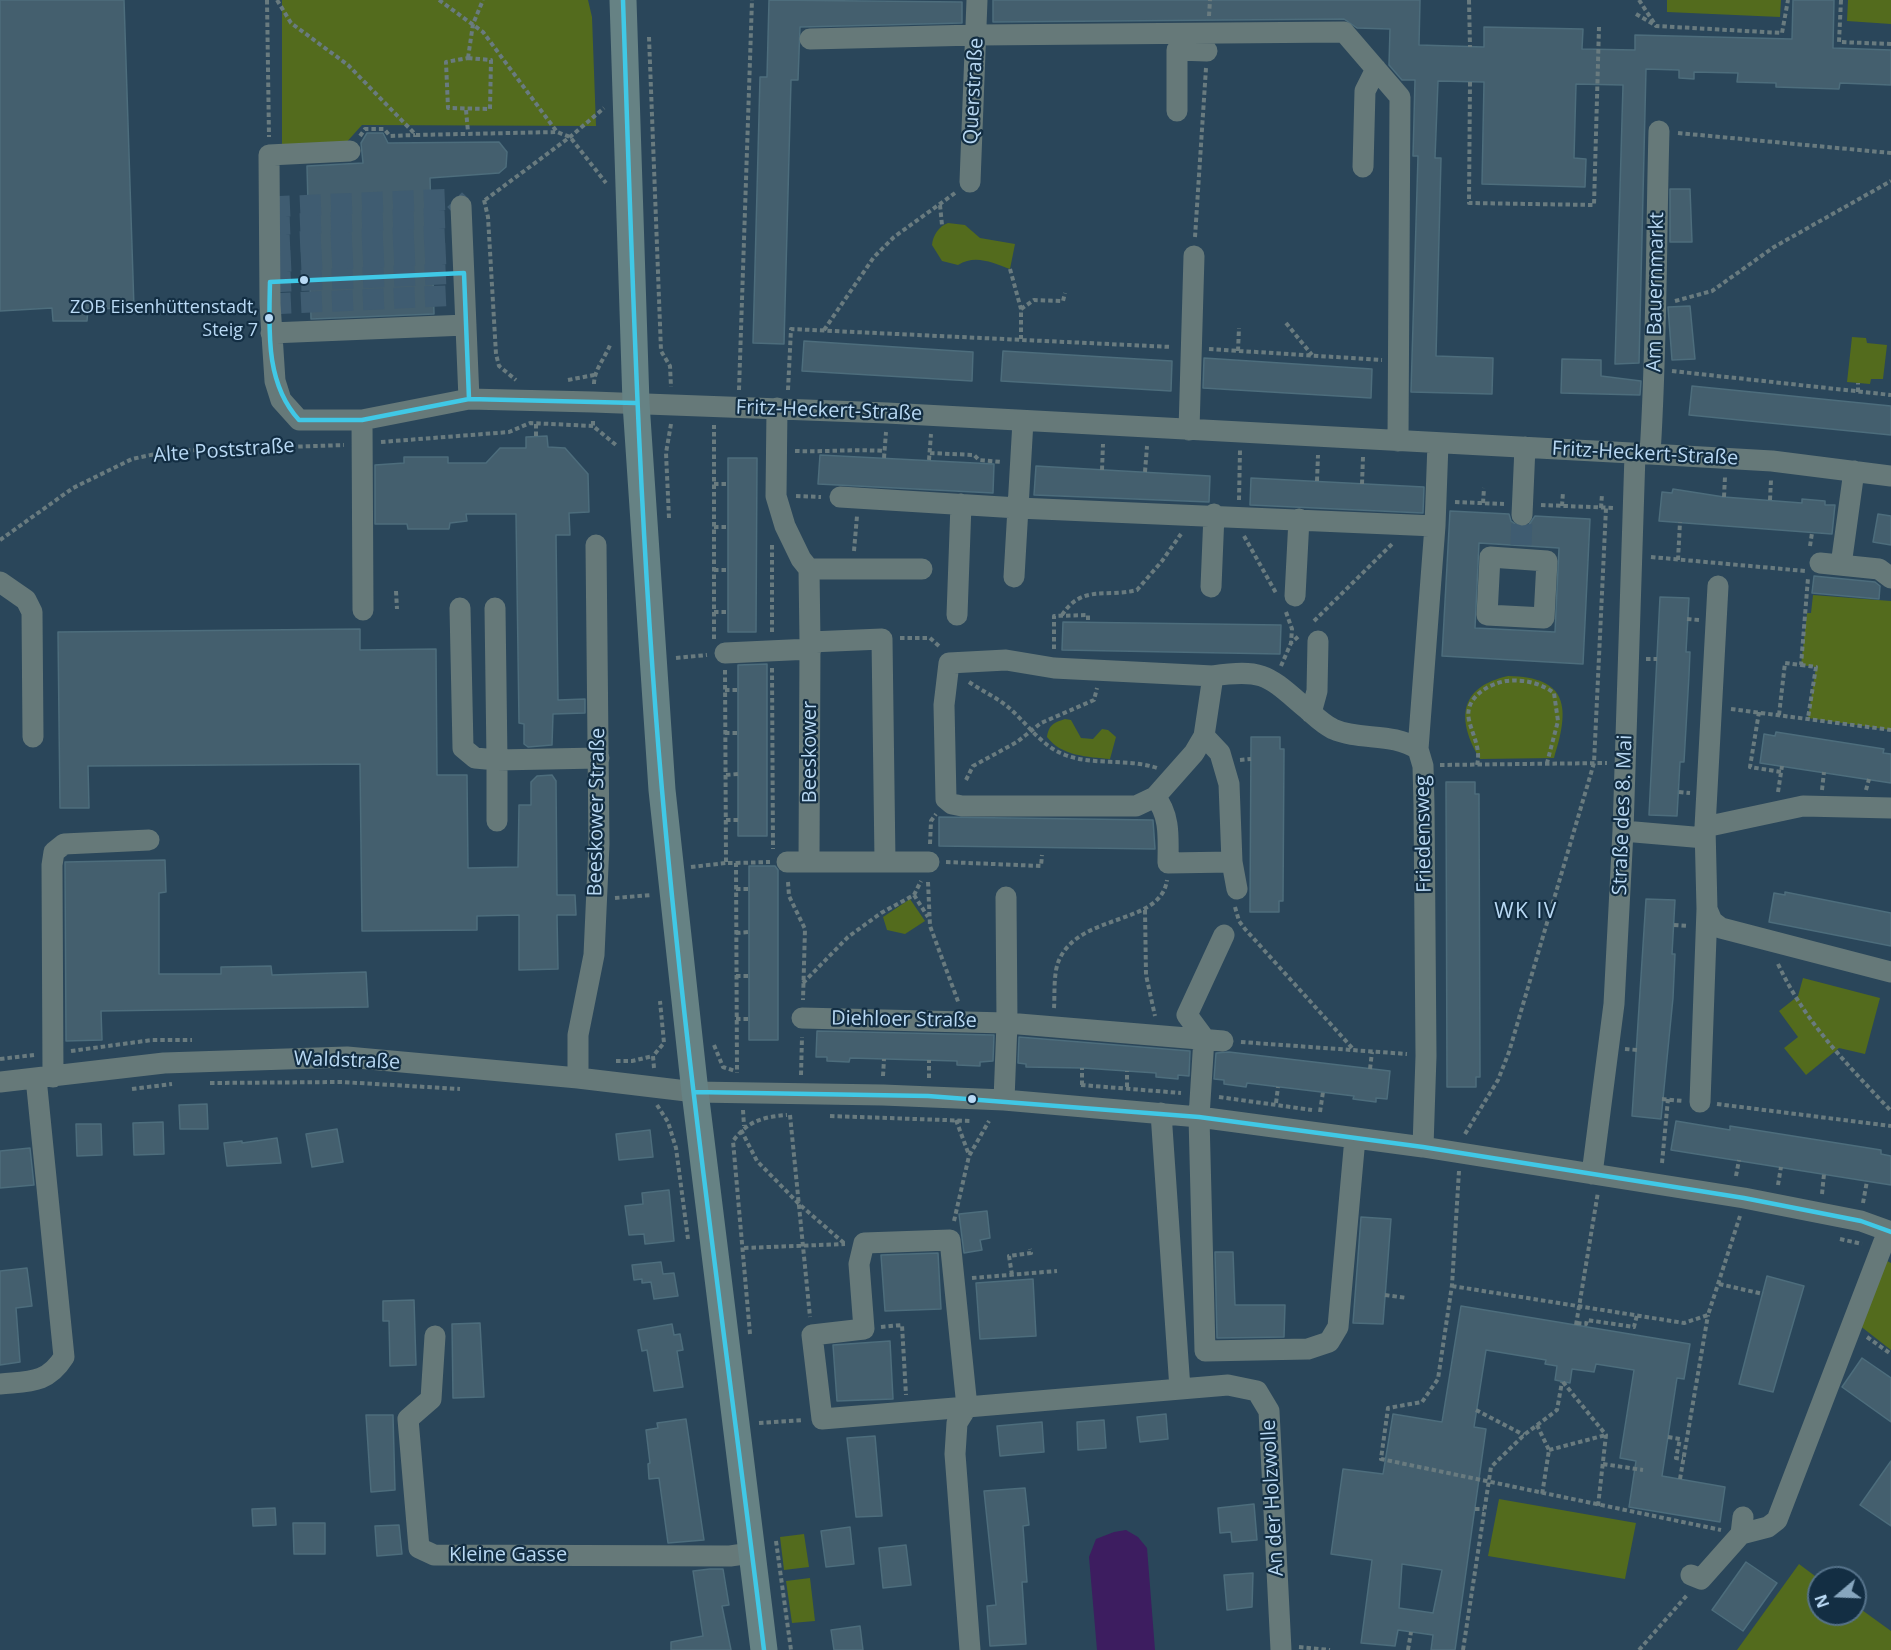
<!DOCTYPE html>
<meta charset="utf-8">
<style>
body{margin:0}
#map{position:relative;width:1891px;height:1650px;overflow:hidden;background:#2a465a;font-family:"Open Sans",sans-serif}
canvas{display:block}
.north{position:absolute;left:1807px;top:1566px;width:60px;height:60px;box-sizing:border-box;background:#132e43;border:2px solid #55728a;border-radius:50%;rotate:251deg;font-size:16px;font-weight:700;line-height:24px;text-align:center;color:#b9d9f4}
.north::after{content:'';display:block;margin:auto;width:21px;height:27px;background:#87a6be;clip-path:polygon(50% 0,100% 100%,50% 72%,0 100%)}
</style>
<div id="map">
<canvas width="1891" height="1650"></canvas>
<div class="north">N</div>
</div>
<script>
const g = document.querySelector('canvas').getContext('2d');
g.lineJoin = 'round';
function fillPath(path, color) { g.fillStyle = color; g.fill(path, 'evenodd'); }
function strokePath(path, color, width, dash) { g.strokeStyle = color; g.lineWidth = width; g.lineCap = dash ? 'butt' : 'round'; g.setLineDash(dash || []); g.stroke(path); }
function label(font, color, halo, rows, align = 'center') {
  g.font = font + ' "Open Sans",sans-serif'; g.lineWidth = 4.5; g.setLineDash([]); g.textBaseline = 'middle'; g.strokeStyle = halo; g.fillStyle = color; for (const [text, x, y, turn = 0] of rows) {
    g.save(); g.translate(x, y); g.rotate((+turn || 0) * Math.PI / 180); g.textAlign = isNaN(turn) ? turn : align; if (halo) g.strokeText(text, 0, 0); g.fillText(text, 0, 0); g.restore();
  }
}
fillPath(new Path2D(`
 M282 0H588L592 17 596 126 362 125 344 145 282 147Z
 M1667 0H1781L1780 17 1667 12Z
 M1848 0H1891V24L1847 21Z
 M948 223 965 225 980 238 1015 244 1010 269C992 263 976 254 958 265L942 261 932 245C933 235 939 226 948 223Z
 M1852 337 1866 338 1867 343 1887 345 1883 379H1871L1870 384 1847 382Z
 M1813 595 1891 601V730L1808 718 1816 667 1801 665 1807 613H1811Z
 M1508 676C1569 677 1570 708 1554 758L1480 759C1456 719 1459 687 1508 676Z
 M1065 719 1071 720 1081 738 1093 739 1102 729 1108 730 1116 737 1110 759C1088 757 1061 756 1047 737 1049 725 1053 723 1065 719Z
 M910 899 925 921 905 934 887 930 883 917Z
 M1803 978 1880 998 1865 1054 1839 1048 1806 1075 1784 1048 1798 1037 1779 1011 1798 996Z
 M1887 1261 1891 1263V1350L1859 1325Z
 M1499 1499 1636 1523 1625 1579 1488 1556Z
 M804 1534 809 1567 784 1570 780 1537Z
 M1799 1564 1819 1579V1614H1855V1605L1891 1631V1650H1737Z
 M810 1578 815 1621 792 1623 786 1581Z`), '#536b1d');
fillPath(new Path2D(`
 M1126 1530 1138 1537 1147 1548 1155 1650H1097L1089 1557 1096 1539 1114 1532Z`), '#3d1d60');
const building = new Path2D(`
 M0 0H124L134 308 88 309 87 321H53L52 308 0 311Z
 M769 0 962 2V23L800 27 798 80H791L784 344 753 343 760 77H767Z
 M993 0H1420L1419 45 1484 47V27L1583 29 1582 49 1635 50V35L1792 39 1793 0H1834L1833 48 1891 50V85L1840 83 1839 89 1776 87V83L1737 82 1738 73 1694 72V79L1679 78V70L1646 69 1639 363 1615 364 1623 85 1576 84 1574 158 1586 159 1585 187 1482 184 1484 82 1438 81 1435 158H1441L1436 356 1493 358 1492 394 1411 392 1418 156H1413L1415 80H1402L1389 65 1390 29 1357 28 1344 19 993 22Z
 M367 133H383L388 143 499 142 507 152 506 167 499 173 430 178 434 314 311 319 307 166 363 163 361 143Z
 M1670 189H1690L1692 242H1670Z
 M1690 306 1695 359 1672 360 1668 307Z
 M804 341 973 352 972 381 802 371Z
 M1003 351 1172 361 1171 391 1001 381Z
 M1204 358 1372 369 1371 398 1203 388Z
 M1562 359 1601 360V376L1641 381 1640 395 1561 393Z
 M1692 386 1891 406V435L1689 415Z
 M547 436 548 447 565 448 588 474 589 512 569 513 570 535H556L558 700 585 699V713L553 714 552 745 528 747 524 744V724L519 723 516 514H466L467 521 450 523 449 529H408L407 524H375V465L404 463V457H448V463H486L500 448H526V437Z
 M820 455 994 464 993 493 818 484Z
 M728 458H757L756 632H728Z
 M1036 466 1210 476 1209 502 1034 495Z
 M1251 478 1424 487 1423 513 1250 505Z
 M1673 489 1724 497 1802 503V499L1825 501V505H1835L1832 534 1659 521 1662 492 1672 493Z
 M1450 511 1509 514 1511 521 1521 528 1528 526 1535 516 1590 519 1583 664 1442 656ZM1479 543 1559 548 1555 632 1475 628Z
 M1878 514 1891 516V545L1873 542Z
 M1814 576 1875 582 1880 586 1879 599 1812 593Z
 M1660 597 1689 598 1686 652H1690L1689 675 1684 762H1680L1677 816 1649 815Z
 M1063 622 1281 625 1280 654 1062 650Z
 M360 629V650L436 649 437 775H467L468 868 518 867 519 805H531V782L537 776 552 775 556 781 557 895H575L576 915H557L558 969 519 970V915L477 916V930L362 931 360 764 88 766 89 808H60L58 632Z
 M767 664V836H738V665Z
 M1776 732 1884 749 1883 753 1891 754V783L1760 763 1764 734 1775 736Z
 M1251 737H1280V749H1284L1283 901H1279V912H1250Z
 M1446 782H1475V794H1479L1480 1077H1476V1087H1447Z
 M939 817 1153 820 1155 849 939 846Z
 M165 860 166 892 159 893V974H221V967L271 966 272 975 366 972 368 1007 101 1011 102 1040 66 1041 65 862Z
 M749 866H775L778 870V1040H749Z
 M1785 892 1891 913V946L1769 922 1774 893 1785 895Z
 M1646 899 1675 900 1672 954H1675L1673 998 1661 1119 1632 1116Z
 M817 1031 994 1035 993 1061 980 1062V1066L957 1065V1061L850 1058 849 1062 827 1061V1057H816Z
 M1019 1037 1190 1051 1189 1076 1178 1075V1079L1156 1077V1073L1083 1068 1026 1067V1064L1018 1063Z
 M1229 1052 1390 1071 1387 1099 1376 1098V1102L1353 1099 1354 1096 1247 1083 1246 1087 1224 1084V1080L1214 1079 1216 1053Z
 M207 1104 208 1129H180L179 1105Z
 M1676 1121 1730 1130V1126L1881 1150V1154L1891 1156V1185L1671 1150Z
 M163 1122 164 1154 134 1155 133 1123Z
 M76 1124H101L102 1155 77 1156Z
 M337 1129 343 1162 312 1167 306 1134Z
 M650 1130 653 1157 619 1160 616 1134Z
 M277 1138 281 1163 227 1166 224 1143 242 1141V1143Z
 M30 1148 34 1185 0 1188V1151Z
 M669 1190 674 1241 645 1244 644 1234 629 1235 625 1206 643 1204 642 1193Z
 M987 1211 990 1238 980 1240 982 1250 964 1253 959 1214Z
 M1361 1217 1391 1219 1383 1324 1353 1323Z
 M1215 1252H1233L1235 1305H1285L1284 1337 1217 1338Z
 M938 1253 941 1309 885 1311 881 1255Z
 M661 1262 663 1274 674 1273 678 1296 654 1299 651 1282 642 1283V1279L634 1280 632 1265Z
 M27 1268 32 1306 16 1308 20 1362 0 1365V1271Z
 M1767 1276 1804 1286 1773 1392 1739 1384Z
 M1033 1279 1036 1336 980 1339 976 1283Z
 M414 1300 416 1365 390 1366 389 1321H383V1301Z
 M1461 1306 1690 1344 1684 1379 1677 1378 1662 1476 1725 1487 1720 1522 1629 1507 1636 1461 1620 1458 1634 1370 1596 1364 1594 1372 1572 1369 1570 1383 1555 1380 1557 1366 1545 1364 1546 1360 1486 1350 1474 1427 1486 1429 1455 1650H1431L1433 1635 1398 1630 1395 1646 1361 1643 1372 1560 1331 1554 1343 1469 1383 1474 1393 1414 1442 1422ZM1402 1564 1442 1570 1433 1613 1399 1608Z
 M480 1323 484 1397 453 1398 452 1324Z
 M672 1324 674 1335 680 1334 683 1350 677 1351 683 1387 654 1391 647 1350 642 1351 638 1330Z
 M890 1341 893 1399 837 1401 833 1345Z
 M1862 1358 1891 1378V1422L1842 1387Z
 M1166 1414 1168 1439 1140 1442 1137 1417Z
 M366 1415H393L395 1490 371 1492Z
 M686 1419 704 1540 668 1543 659 1478 649 1479 648 1464 650 1463 646 1430 658 1428 657 1423Z
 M1104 1420 1106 1448 1078 1450 1077 1422Z
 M1042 1422 1044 1452 1000 1456 997 1426Z
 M875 1436 882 1516 856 1517 847 1438Z
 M1891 1461V1526L1860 1505Z
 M1025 1488 1029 1525 1023 1526 1027 1582H1022L1026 1644 990 1646 987 1606 996 1605 984 1491Z
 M1254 1504 1257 1540 1232 1542 1231 1532 1220 1533 1218 1508Z
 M275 1508 276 1525 253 1526 252 1509Z
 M293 1523H325V1554H294Z
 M399 1525 402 1554 377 1556 375 1526Z
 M850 1527 854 1564 826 1567 821 1531Z
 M906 1545 911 1585 883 1588 879 1548Z
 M1746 1562 1777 1583 1743 1631 1712 1610Z
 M710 1569H723L729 1605 722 1606 731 1650H671V1642L703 1636 693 1571Z
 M1253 1573 1252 1607 1227 1610 1224 1575Z
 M860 1626 863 1650H834L831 1630Z`);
fillPath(building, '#445f6e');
strokePath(building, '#4d6d7c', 1.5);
strokePath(new Path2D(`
 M269 207 454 199 461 206
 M269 225 462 217
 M269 243 463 235
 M270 262 464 253
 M270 282 464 273
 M270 304 465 295
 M1521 545 1522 515`), '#3f5c71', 21, [21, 10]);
strokePath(new Path2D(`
 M267 0 269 137
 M277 0 291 23 348 65 416 135 557 132
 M439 0 483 32 557 132 570 137 606 183
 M1469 0 1470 47
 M1639 0 1656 26 1782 33 1788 0
 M1841 0 1839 42 1891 44
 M1636 14 1653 24
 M1209 16 1210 0
 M649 37 661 351 670 366 671 387
 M468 58 491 60 490 109 448 108 446 62Z
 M468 58 473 24 483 0
 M1470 82 1469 203 1594 205 1599 27
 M466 110 468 132
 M1678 133 1891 153
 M360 136 365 129H384L390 136 415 135
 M484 200 488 217 496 354 499 366 516 380
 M485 200 570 137 604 108
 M940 205 942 225
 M1195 237 1206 68
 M1010 269 1021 309V339
 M1675 301 1712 291 1774 247 1891 181
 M1021 309 1034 300 1063 301 1065 293
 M1286 323 1312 355
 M824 330 874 257 894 237 955 193
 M1209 349 1382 360
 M1238 351 1239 328
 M1672 371 1891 395
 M568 380 594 375
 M594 384C594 370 605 358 610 345
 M739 390 752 0
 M788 390 791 329 1172 347
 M1858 392V383
 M593 421V426L616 445
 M536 436V423
 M381 442 509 432 530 423 593 426
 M795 451C826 452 854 449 885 451
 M930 453 974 455 979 460 1002 462
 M884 458 886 432
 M929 460 931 434
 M1102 470 1103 444
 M1145 472 1147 446
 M1317 481 1318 455
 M714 484H728
 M1362 484 1363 457
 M796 496 821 497
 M1724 497 1725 477
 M1239 500 1240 450
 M1770 500 1771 480
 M1455 502 1504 504
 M1483 503 1484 488
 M1541 505 1615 508
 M1562 506 1563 492
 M1601 508 1602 494
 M669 518 666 453 671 424
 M714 527H728
 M1244 536 1276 593
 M0 540 73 488 132 459 169 451 344 445
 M772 545V633
 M1810 546 1812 533
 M854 551 857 516
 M1651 557 1805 571
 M1678 560 1680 522
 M714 570H728
 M396 591 397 609
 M714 612H728
 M1286 612 1292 629 1291 643
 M1062 615C1082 584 1106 598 1137 590L1162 561 1181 534
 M1687 619 1699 620
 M1314 621 1392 544
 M900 638H930L940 647
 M714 639V425
 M1054 649V616L1088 615V622
 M676 658 707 655
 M1646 659H1657
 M1801 665 1816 667 1808 718
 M1281 666 1291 643 1300 635
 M772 668 773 849
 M725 670 726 863H736L737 1073
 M969 682C982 691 996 697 1008 707 1027 723 1041 746 1065 755 1095 766 1127 758 1157 768
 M725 690H738
 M1731 709 1891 730
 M1759 712 1750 767 1781 772
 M1779 715 1785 663 1801 665 1808 578
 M725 733H739
 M1240 760 1251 759
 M1440 765 1607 763
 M1477 765C1481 748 1473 737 1469 720 1464 698 1488 684 1506 681 1523 679 1541 683 1554 693L1558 721 1547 763
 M726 775 738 774
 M966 780 973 766 1017 742 1041 723 1094 700 1097 688
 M1822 790 1824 772
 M1866 790 1869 779
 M1679 792 1690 793
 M1778 792 1782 766
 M726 820H738
 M930 844 931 821 936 814
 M946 862 1041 866 1042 855
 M736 863 770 862
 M691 867 726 863
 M788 882 789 896 805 929 803 1000
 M928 882 930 926 959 1004
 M736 889H749
 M914 895 928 917
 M615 898 651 895
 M1235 907 1239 921 1245 929 1354 1050
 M1145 910 1146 975 1155 1016
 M1674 925 1688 926
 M736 933 749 932
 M1778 964C1806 1024 1847 1064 1891 1111
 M736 976H749
 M803 983 848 937 881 913 914 895 921 881
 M1054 1008C1055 993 1053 971 1060 958 1082 913 1161 925 1167 880
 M736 1019H749
 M1241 1042 1407 1054
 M714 1045 723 1067 735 1071
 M1625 1049 1637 1050
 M71 1051 152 1040H192
 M0 1059 34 1055
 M616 1061H632L653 1056
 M654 1068 653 1056 664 1043 660 1001
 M1370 1069 1372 1052
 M801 1075 802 1037
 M883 1076 884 1059
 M929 1078V1060
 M210 1083 342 1082 460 1089
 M1081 1085 1181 1093
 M1082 1085V1068
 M1127 1087V1071
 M132 1089 172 1084
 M1219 1097 1312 1110
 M1662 1099 1683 1101
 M1276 1103 1278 1087
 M1717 1104 1891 1126
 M657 1105 668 1122 676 1148 688 1239
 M743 1110 744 1126
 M1320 1112 1323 1092
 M790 1115 810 1317
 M830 1116 972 1121
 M956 1120 969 1155
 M741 1130 757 1161 799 1204 845 1244
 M1465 1134 1498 1080 1509 1052 1594 763 1606 508
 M1662 1163 1668 1099
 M1459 1171 1452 1285 1438 1379 1422 1402 1388 1408 1381 1459 1721 1530
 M1736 1176 1739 1160
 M1778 1185 1781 1167
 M1822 1194 1824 1174
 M1863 1203 1867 1181
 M954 1221 969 1156 989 1121
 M1840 1239 1862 1244
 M744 1248 845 1244
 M1012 1275 1009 1256 1031 1253 1030 1249
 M972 1278 1057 1271
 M1719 1284 1763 1294
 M1452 1286 1684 1323 1708 1315 1740 1216
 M1385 1295 1407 1298
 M1577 1323 1586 1324 1587 1320 1634 1327 1637 1315
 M1576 1325 1598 1192
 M881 1327 902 1325 906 1395
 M750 1334 733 1141C748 1121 762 1117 787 1115
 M1867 1337 1891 1354
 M1563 1382 1606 1435 1598 1506
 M1476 1410 1524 1435
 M759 1423 803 1420
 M1537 1425 1549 1450 1542 1495
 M1668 1437 1680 1439 1676 1458 1683 1459
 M1549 1450 1606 1435
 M1603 1464 1643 1470
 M1680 1479 1708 1315
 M1475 1509H1484
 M776 1541 791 1650
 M1299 1647 1330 1650
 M1408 1650 1411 1632
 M1463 1650 1491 1467 1524 1435 1557 1410 1562 1382
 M1639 1650 1688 1594`), '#697b7f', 4, [4.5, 3]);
strokePath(new Path2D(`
 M810 39 977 35 1344 32 1400 97 1398 441
 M1177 111V50L1207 51
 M350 151 269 155 270 304 275 381 281 400 299 420H362L469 399 593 402 887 413 1650 454 1772 461 1891 476
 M1363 167 1365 91 1376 69
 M970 182 977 0
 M461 206 469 399
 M271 333 466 325
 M777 408 776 496 785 526 801 559 809 569 810 642 882 639 885 861
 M362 420 363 610
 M1189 430 1194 256
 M1650 454C1657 346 1656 239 1659 131
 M840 497 1018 508 1435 526 1438 443
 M1522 515 1525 447
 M1490 557 1547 561 1544 618 1487 615Z
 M1820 563 1879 569 1891 578
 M1841 565 1854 471
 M809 569H922
 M1014 577 1023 421
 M0 582 26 600 32 612 33 737
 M1211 587 1214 514
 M1295 596 1299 519
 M460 608 463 748 475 758 497 760V821
 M495 608 497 760 599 758
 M957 615 961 504
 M725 653 811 649
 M1213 676 1204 736 1194 753 1155 797 1136 806H962L952 804 946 799 944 705 949 663 1006 660 1054 668 1213 676C1265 668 1269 677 1307 709 1315 716 1323 724 1333 729 1360 741 1392 732 1418 749L1423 766 1424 805 1426 1056 1423 1147
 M1311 713 1317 691 1318 641
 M1418 749 1435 526
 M1155 797C1171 815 1168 841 1168 863L1232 862 1229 784 1220 753 1204 736
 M1891 808 1803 806 1705 827 1707 909 1712 921 1721 928 1891 972
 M1705 827 1718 586
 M1623 831 1705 838
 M787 862H929
 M809 862 810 642
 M1232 862 1237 889
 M1006 897 1007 1023 1223 1041
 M1224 935 1187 1015 1204 1038 1199 1117 1205 1351 1308 1349 1329 1342 1338 1327 1355 1138
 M802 1018 1007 1023 1004 1100
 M53 1077 52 865 54 852 64 844 149 840
 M578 1078V1035L594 955 599 844 596 545
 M0 1082 164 1063 347 1057 578 1078 695 1092 883 1095 1004 1100 1199 1117 1423 1147 1744 1198 1861 1221 1891 1232
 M1700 1102 1707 909
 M1161 1113 1180 1389
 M1592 1174 1614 1004 1623 831 1635 454
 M950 1240 967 1407 822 1419 812 1335 864 1329 859 1264 864 1243Z
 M435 1336 431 1399 408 1419 419 1548 434 1555 730 1556 751 1553
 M0 1384C29 1381 47 1384 64 1357L36 1078
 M1741 1534 1768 1527 1777 1520 1888 1231
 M1691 1575 1701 1579 1741 1534 1743 1517
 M970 1650 955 1454 957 1423 967 1407 1228 1385 1257 1391 1269 1411 1281 1650`), '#667979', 21);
strokePath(new Path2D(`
 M623 0 636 403 662 790 695 1092 764 1650`), '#668284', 27);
strokePath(new Path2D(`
 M623 0C632 264 639 527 662 790 687 1077 729 1364 764 1650
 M464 273 469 399 362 420H299C265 383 269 330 270 282Z
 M469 399 636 403
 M695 1092 928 1096 1199 1117 1423 1147 1744 1198 1861 1221 1891 1232`), '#40c8e6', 4.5);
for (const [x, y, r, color] of [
 [304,280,5,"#b9d9f4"],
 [269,318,5,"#b9d9f4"],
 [972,1099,5,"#b9d9f4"]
]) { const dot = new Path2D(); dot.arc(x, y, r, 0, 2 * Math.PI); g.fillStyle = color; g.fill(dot); strokePath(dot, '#132e43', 2); }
label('18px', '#b9d9f4', '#132e43', [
 ["ZOB Eisenhüttenstadt,",258,308],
 ["Steig 7",258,331]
], 'right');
label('20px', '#b9d9f4', '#132e43', [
 ["Querstraße",974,91,-87],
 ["Am Bauernmarkt",1656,292,-89],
 ["Fritz-Heckert-Straße",829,411,2],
 ["Alte Poststraße",224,451,-4],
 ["Fritz-Heckert-Straße",1645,454,3],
 ["Beeskower",810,752,-90],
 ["Beeskower Straße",597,812,-89],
 ["Straße des 8. Mai",1623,815,-88],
 ["Friedensweg",1424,834,-91],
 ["Diehloer Straße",904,1020,1],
 ["Waldstraße",347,1061,2],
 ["An der Holzwolle",1273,1498,-93],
 ["Kleine Gasse",508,1555]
]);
g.letterSpacing = '1.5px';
label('21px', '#b9d9f4', '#132e43', [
 ["WK IV",1526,912]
]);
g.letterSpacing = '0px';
</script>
